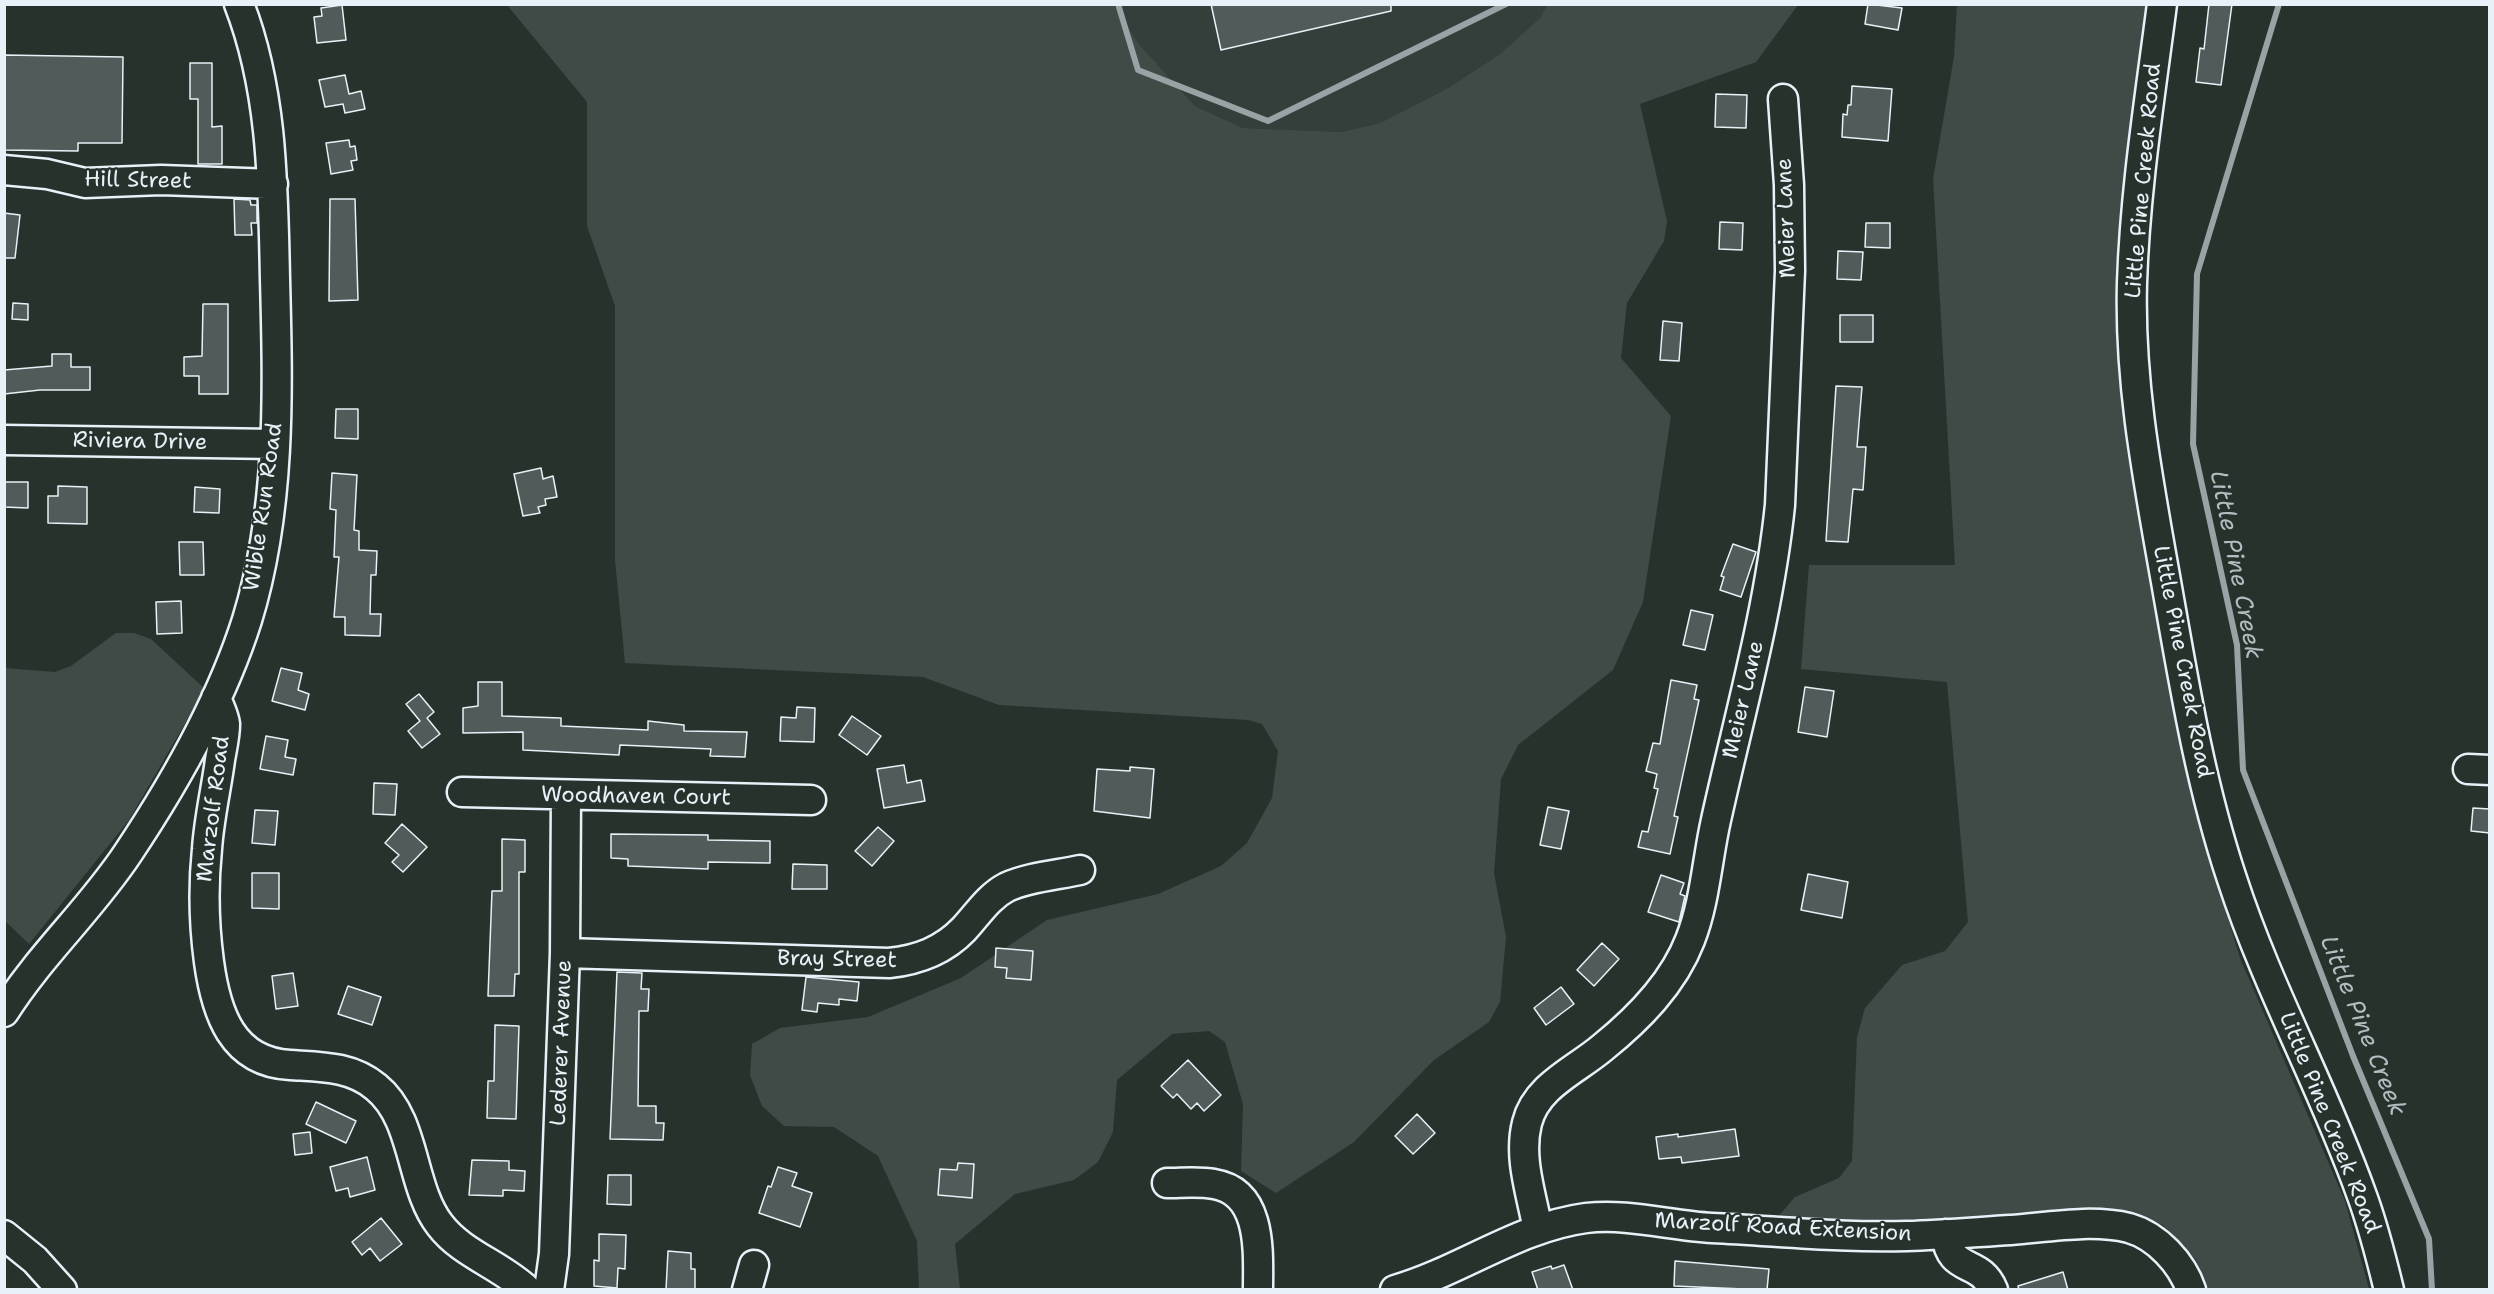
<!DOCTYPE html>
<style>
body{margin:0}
#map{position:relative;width:2494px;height:1294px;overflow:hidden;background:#26332d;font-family:"Shantell Sans",sans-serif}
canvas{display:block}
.frame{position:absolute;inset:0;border:6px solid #e8f1f8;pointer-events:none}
</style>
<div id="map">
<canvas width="2494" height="1294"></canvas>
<div class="frame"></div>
</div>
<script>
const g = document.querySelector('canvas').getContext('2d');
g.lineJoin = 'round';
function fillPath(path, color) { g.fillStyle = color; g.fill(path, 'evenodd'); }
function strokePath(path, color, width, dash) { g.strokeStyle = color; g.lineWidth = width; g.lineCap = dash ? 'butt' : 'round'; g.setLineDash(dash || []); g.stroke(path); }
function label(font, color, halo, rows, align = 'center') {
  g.font = font + ' "Shantell Sans",sans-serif'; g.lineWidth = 4.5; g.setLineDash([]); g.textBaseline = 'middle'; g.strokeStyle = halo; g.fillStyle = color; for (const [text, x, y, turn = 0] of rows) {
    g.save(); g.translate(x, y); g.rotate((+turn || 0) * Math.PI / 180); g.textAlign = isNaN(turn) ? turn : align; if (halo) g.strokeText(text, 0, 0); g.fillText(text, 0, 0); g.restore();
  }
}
fillPath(new Path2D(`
 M1114 5H1547L1540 18 1500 54 1448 88 1380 123 1341 132 1243 128 1195 106 1139 44Z`), '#333f3a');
fillPath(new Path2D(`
 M507 5H1114L1139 44 1195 106 1243 128 1341 132 1380 123 1448 88 1500 54 1540 18 1547 5H1798L1756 62 1640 104 1667 221 1664 241 1627 303 1621 358 1671 416 1643 602 1613 670 1518 745 1501 779 1494 873 1506 937 1500 1002 1489 1022 1434 1060 1354 1142 1276 1193 1241 1171 1243 1104 1225 1042 1209 1031 1172 1034 1117 1080 1113 1132 1098 1162 1074 1180 1015 1194 955 1244 960 1289H919L917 1241 878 1156 834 1127 784 1126 762 1106 750 1075 752 1044 780 1028 868 1017 961 978 1047 920 1158 894 1221 866 1247 843 1272 798 1278 751 1262 724 1248 720 999 705 923 677 625 663 615 560V306L587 226V102Z
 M1957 5H2147L2122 222 2120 326 2127 452 2190 792 2240 958 2345 1201 2369 1289H2204L2196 1260 2163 1225 2118 1212 1838 1222 1776 1219 1795 1197 1839 1178 1852 1161 1857 1037 1865 1008 1902 965 1945 951 1968 922 1947 682 1801 669 1809 565H1955L1933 179 1954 57Z
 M116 633H134L151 639 205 689 129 820 29 944 5 921 4 668 55 672 71 666Z`), '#3e4b47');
strokePath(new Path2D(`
 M1118 4 1138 70 1268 121 1506 4
 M2279 4 2197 274 2193 444 2237 645 2243 770 2353 1056 2429 1239 2432 1290`), '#98a3a5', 6);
const building = new Path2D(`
 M1211 4H1391V11L1221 50Z
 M1868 4 1902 8 1898 30 1865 24Z
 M2209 4H2232L2221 85 2196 82 2200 48 2204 49Z
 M342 5 346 40 317 43 314 17 322 16 321 8Z
 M4 55 123 57 122 143H78V151L4 150Z
 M190 63H212V127L222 126V164H198V99H190Z
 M345 75 349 94 361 91 365 109 345 113 343 104 325 107 319 80Z
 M1852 86 1892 89 1888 141 1842 137 1843 114 1847 115 1848 105H1851Z
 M1716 94 1747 95 1746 128 1715 127Z
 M349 140 350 147 355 146 357 160 351 161 353 170 331 174 326 143Z
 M234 199 250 200 251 205H257V223H251L252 235H235Z
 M330 199H355L358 300 329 301Z
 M4 213 20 215 15 258H4Z
 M1720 222 1743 223 1742 250 1719 249Z
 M1866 223H1890V248L1865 247Z
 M1838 251 1863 252 1861 280 1837 279Z
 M13 303 28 304V320L12 319Z
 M203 304H228V394H199V376H184V357L202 356Z
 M1840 315H1873V342H1840Z
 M1663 321 1682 323 1679 361 1660 360Z
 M52 354H71V367H90V390H40L4 394V370L52 366Z
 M1836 386 1862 387 1857 447H1866L1863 490 1853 489 1848 542 1826 541Z
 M336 409H358V439L335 438Z
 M541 468 543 479 553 476 557 497 545 499 546 505 538 507 540 513 523 516 514 474Z
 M332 473 357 475 354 530 359 531V550L377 551 376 575H371L370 614H381L380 636 345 635V617H334L339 557H334L336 510 330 509Z
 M4 482H28V508L4 507Z
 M58 486 87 487V524L48 523V496H58Z
 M195 487 220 489 219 513 194 512Z
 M179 542H203L204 575H180Z
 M1733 544 1756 552 1741 597 1720 590 1724 577 1721 576Z
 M181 601 182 633 157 634 156 602Z
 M1691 610 1713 615 1705 650 1683 645Z
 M281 668 302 673 298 690 309 694 305 710 272 701Z
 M1671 680 1697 685 1694 699 1699 700 1674 816 1678 817 1670 854 1638 847 1642 831 1648 832 1658 789 1654 788 1657 774 1646 771 1653 743 1660 744Z
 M478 682H502V716L561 718V726L648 730V721L684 725V731L747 732 745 757 710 756 711 749 620 745 619 755 523 750V732L463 733V708L478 706Z
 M1805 687 1834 691 1827 737 1798 732Z
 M419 694 434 712 427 718 440 734 422 748 408 731 420 721 406 704Z
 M797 707 815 708 814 742 780 741 781 717 796 718Z
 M852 716 881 736 867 755 839 735Z
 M266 736 288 740 285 757 296 759 293 775 260 769Z
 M904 765 907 783 921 780 925 801 884 808 877 769Z
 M1130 767 1154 769 1150 818 1094 811 1097 769 1130 771Z
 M374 783 397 784 395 815 373 814Z
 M1548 807 1569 811 1561 849 1540 845Z
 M2473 808 2490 809V833L2471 831Z
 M255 810 278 811 275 845 252 843Z
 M402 824 427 847 403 872 392 862 399 855 385 843Z
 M878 827 894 841 872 866 855 851Z
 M611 834 708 835V840L770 841V863L708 862V869L628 866V859L611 858Z
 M502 839 525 840V872H519V974H515L514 996H488L492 891H502Z
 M793 864 827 865V889H792Z
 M252 873H279V909L252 908Z
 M1808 874 1848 882 1842 918 1801 910Z
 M1661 875 1684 883 1680 894 1685 896 1679 922 1648 912Z
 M1602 943 1619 959 1594 986 1577 970Z
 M996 948 1033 951 1031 980 1006 978 1007 968 995 967Z
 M617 972 642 973 641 989H649L648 1011H639L638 1106H656V1123H664L663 1140 610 1139Z
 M293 973 298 1006 276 1009 272 976Z
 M806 977 859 982 857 1001 839 999V1005L818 1003 817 1012 802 1010Z
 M348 986 381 997 372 1025 338 1014Z
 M1561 987 1574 1004 1546 1025 1534 1008Z
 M495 1025 519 1026 516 1119 487 1118 488 1081H494Z
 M1188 1060 1221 1095 1204 1111 1197 1103 1191 1109 1177 1094 1173 1098 1161 1086Z
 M316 1102 356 1121 346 1143 306 1124Z
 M1417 1114 1435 1133 1413 1154 1395 1136Z
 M1735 1129 1739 1156 1682 1163 1681 1157 1659 1159 1656 1137 1678 1134V1137Z
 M310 1132 312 1153 295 1155 293 1134Z
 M367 1157 375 1190 350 1197 348 1188 336 1191 330 1167Z
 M472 1160 509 1161V1170L525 1171 524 1191 503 1190V1196L469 1195Z
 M958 1163 974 1164 972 1198 938 1195 940 1169 957 1170Z
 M778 1167 797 1173 792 1186 812 1193 800 1227 759 1213 768 1186 771 1187Z
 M608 1175H631V1205L607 1204Z
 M381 1218 402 1244 380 1261 370 1248 362 1255 352 1242Z
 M599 1234 626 1235 625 1269 618 1268 617 1288 594 1286V1260L599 1261Z
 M668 1251 691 1253V1269H695V1290H666Z
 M1675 1261 1769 1269 1767 1290 1674 1286Z
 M1564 1265 1573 1290H1538L1532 1272 1551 1266 1552 1269Z
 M2063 1272 2068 1290H2019L2018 1286Z`);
fillPath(building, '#505c59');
strokePath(building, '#e8f1f8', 1.5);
const minor = new Path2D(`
 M2162 4C2150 97 2135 190 2132 283 2129 388 2150 490 2168 593 2185 690 2201 786 2232 879 2267 987 2323 1087 2361 1193 2373 1225 2381 1257 2389 1290
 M4 170 47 174 85 183 161 180 273 184
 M4 440 275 444
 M216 698C219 706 224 715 225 724 225 736 222 748 220 760 216 790 209 819 207 849 203 887 204 925 209 962 216 1013 232 1062 290 1065 321 1067 351 1066 376 1087 416 1119 410 1187 440 1225 462 1254 501 1265 527 1290
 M2468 769 2490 770
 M462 792 811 800
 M565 953 889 963C918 960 943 951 964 929 978 914 988 897 1007 887 1029 877 1057 875 1080 870
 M4 1012C40 955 91 909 128 853 176 781 221 702 247 620 281 510 278 392 275 279 273 188 273 91 239 4
 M1167 1183C1182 1183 1199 1181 1214 1184 1263 1192 1258 1253 1258 1290
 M1538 1230C1532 1196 1518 1158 1527 1123 1536 1086 1576 1070 1602 1048 1638 1019 1673 984 1690 940 1705 902 1707 860 1716 820 1739 716 1769 612 1780 505L1790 271 1789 185 1783 99
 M1946 1234C1950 1275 1980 1257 1993 1290
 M4 1235 35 1260 62 1290
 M549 1290 554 1254 565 953 566 795
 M747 1290 754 1265
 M1395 1290C1461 1271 1518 1227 1586 1218 1628 1213 1671 1226 1712 1228 1777 1231 1842 1238 1907 1236 1942 1235 1977 1232 2011 1230 2049 1227 2092 1219 2129 1228 2157 1236 2182 1263 2191 1290`);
strokePath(minor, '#e8f1f8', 33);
strokePath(minor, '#26332d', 28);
label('22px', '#e8f1f8', '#26332d', [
 ["Hill Street",138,181,1],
 ["Little Pine Creek Road",2144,181,-85],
 ["Meier Lane",1787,218,-92],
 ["Riviera Drive",140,442,1],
 ["Wible Run Road",264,507,-82],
 ["Little Pine Creek Road",2182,662,79],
 ["Meier Lane",1744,700,-77],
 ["Woodhaven Court",636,797,1],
 ["Marzolf Road",214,809,-83],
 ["Bray Street",837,960,1],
 ["Lederer Avenue",562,1043,-88],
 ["Little Pine Creek Road",2329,1123,68],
 ["Marzolf Road Extension",1783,1228,3]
]);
label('italic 24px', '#b3bdc0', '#26332d', [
 ["Little Pine Creek",2235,565,79],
 ["Little Pine Creek",2362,1026,68]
]);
</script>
